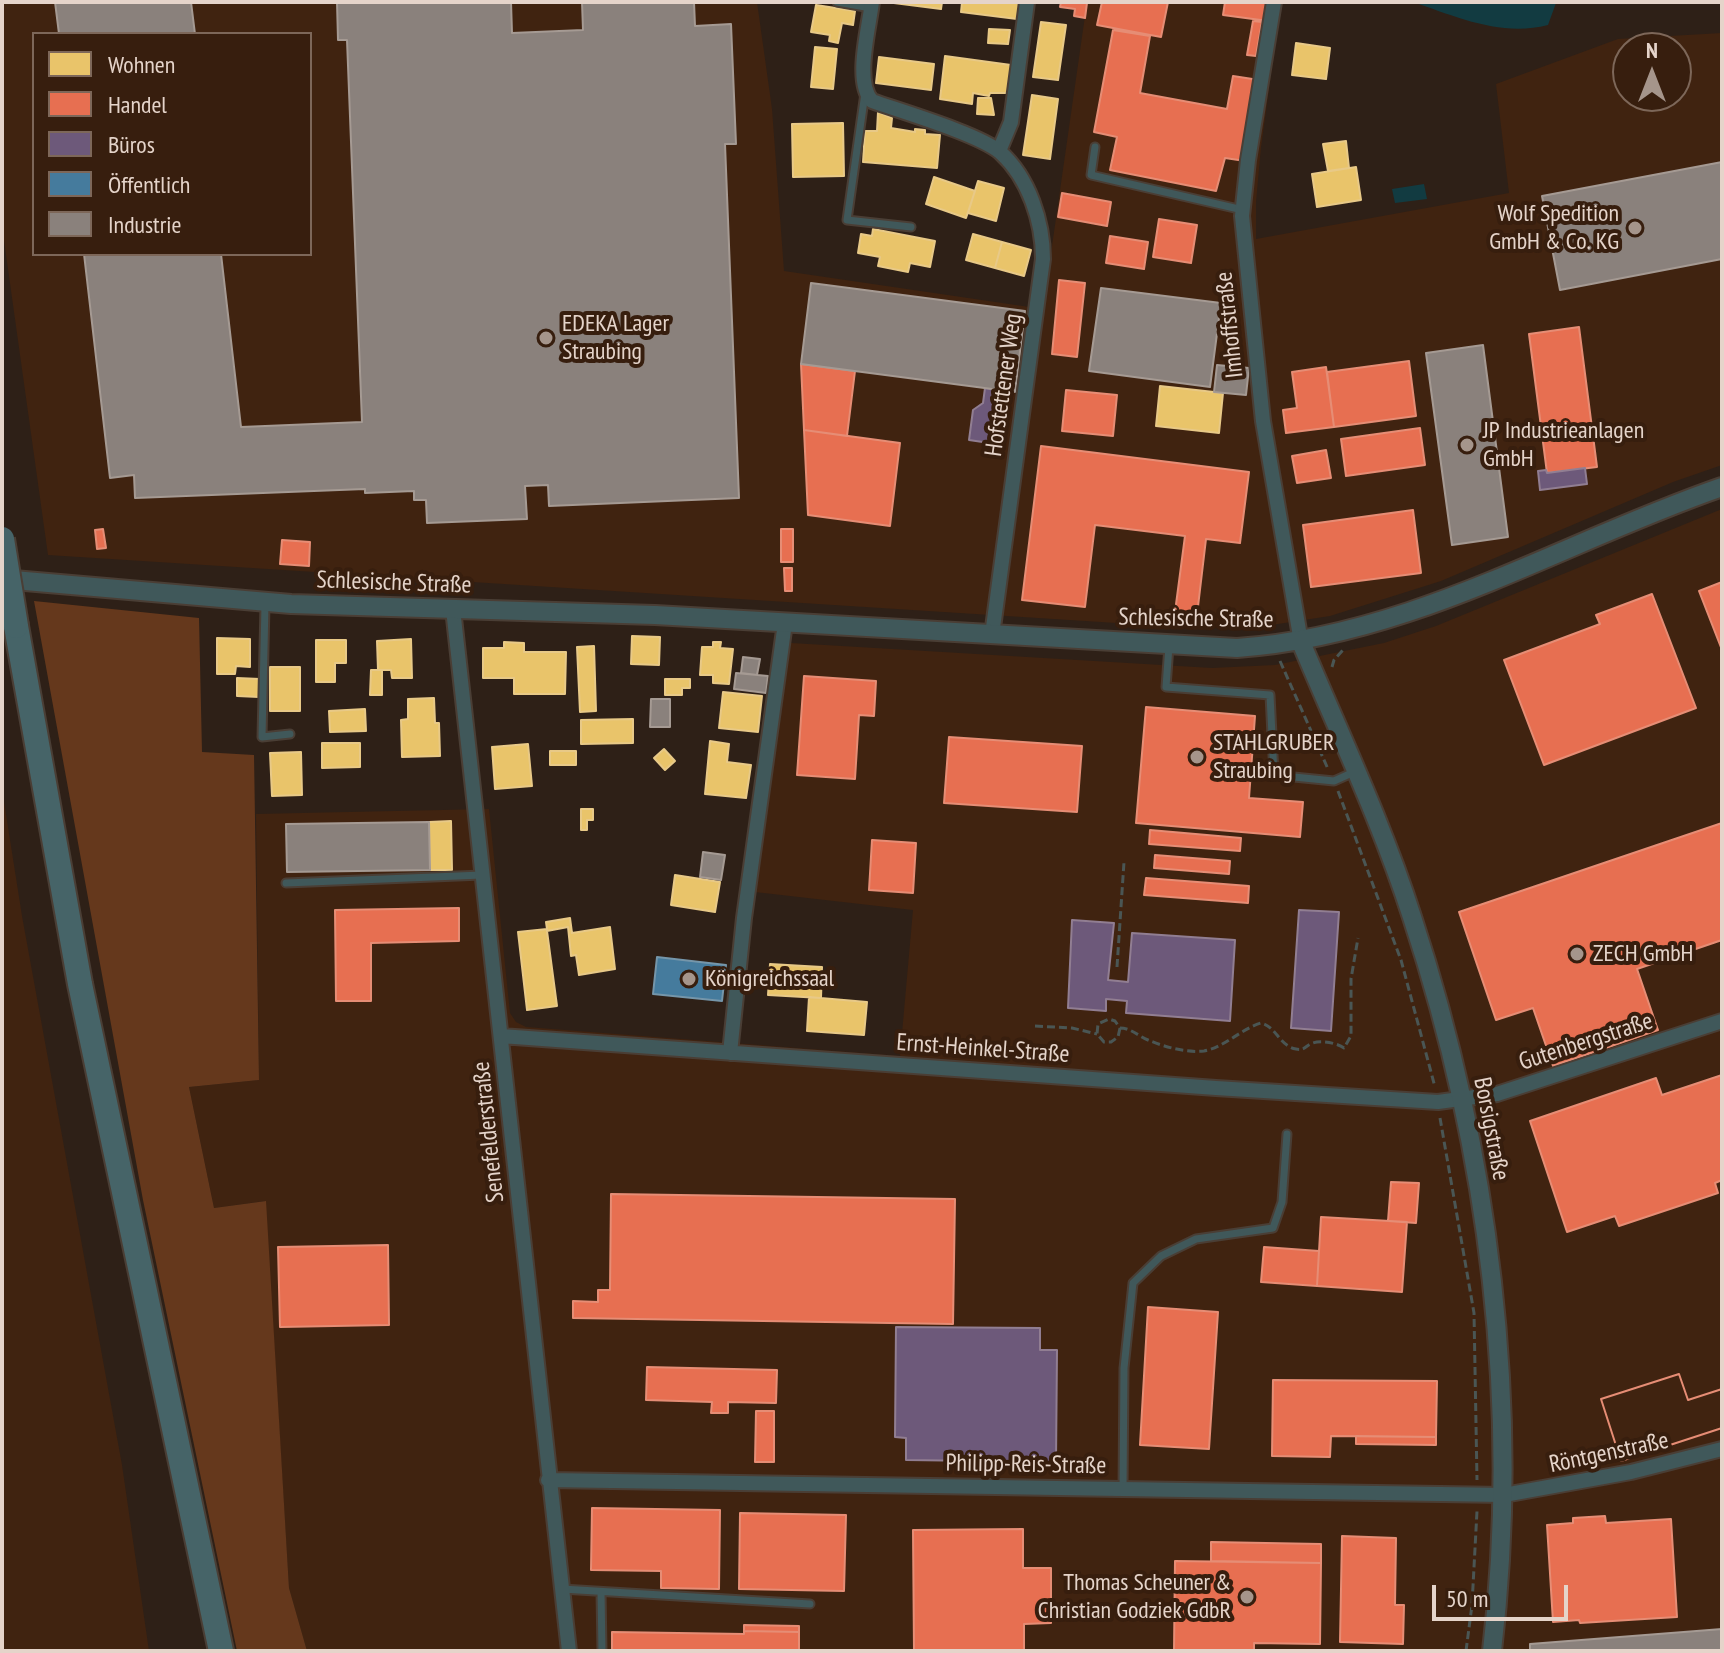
<!DOCTYPE html>
<meta charset="utf-8">
<style>
body{margin:0}
#map{position:relative;width:1724px;height:1653px;overflow:hidden;background:#2e2017;font-family:"PT Sans Narrow",sans-serif}
canvas{display:block}
.frame{position:absolute;inset:0;border:4px solid #e5d4ca;pointer-events:none}
.legend{position:absolute;left:32px;top:32px;width:280px;height:224px;box-sizing:border-box;background:#371e0e;border:2px solid #7d6759;margin:0;padding:10px 14px;list-style:none;font-size:24px;color:#e5d4ca}
.legend li{display:flex;align-items:center;gap:16px;height:40px}
.legend b{width:40px;border:2px solid #7d6759}
.north{position:absolute;left:1612px;top:32px;width:80px;height:80px;box-sizing:border-box;background:#371e0e;border:2px solid #7d6759;border-radius:50%;rotate:0deg;font-size:22px;font-weight:700;line-height:32px;text-align:center;color:#e5d4ca}
.north::after{content:'';display:block;margin:auto;width:28px;height:36px;background:#a5958b;clip-path:polygon(50% 0,100% 100%,50% 72%,0 100%)}
.scale{position:absolute;left:1432px;top:1585px;width:136px;height:36px;box-sizing:border-box;border:4px solid #e5d4ca;border-top:0;padding-left:10px;font-size:24px;line-height:28px;white-space:nowrap;color:#e5d4ca;-webkit-text-stroke:6px #371e0e;paint-order:stroke}
</style>
<div id="map">
<canvas width="1724" height="1653"></canvas>
<div class="frame"></div>
<ul class="legend">
<li><b style="height:22px;background:#e9c46a"></b>Wohnen</li>
<li><b style="height:22px;background:#e76f51"></b>Handel</li>
<li><b style="height:22px;background:#6d597a"></b>Büros</li>
<li><b style="height:22px;background:#457b9d"></b>Öffentlich</li>
<li><b style="height:22px;background:#8a817c"></b>Industrie</li>
</ul>
<div class="north">N</div>
<div class="scale">50 m</div>
</div>
<script>
const g = document.querySelector('canvas').getContext('2d');
g.lineJoin = 'round';
function fillPath(path, color) { g.fillStyle = color; g.fill(path, 'evenodd'); }
function strokePath(path, color, width, dash) { g.strokeStyle = color; g.lineWidth = width; g.lineCap = dash ? 'butt' : 'round'; g.setLineDash(dash || []); g.stroke(path); }
function label(font, color, halo, rows, align = 'center') {
  g.font = font + ' "PT Sans Narrow",sans-serif'; g.lineWidth = 8; g.setLineDash([]); g.textBaseline = 'middle'; g.strokeStyle = halo; g.fillStyle = color; for (const [text, x, y, turn = 0] of rows) {
    g.save(); g.translate(x, y); g.rotate((+turn || 0) * Math.PI / 180); g.textAlign = isNaN(turn) ? turn : align; if (halo) g.strokeText(text, 0, 0); g.fillText(text, 0, 0); g.restore();
  }
}
fillPath(new Path2D(`
 M2 2H757L772 109 784 271 1043 309 1087 2H1281L1261 147 1256 202V239L1509 193 1496 84 1618 39 1722 33V465L1673 482 1441 581 1330 616 1265 626H1164L48 555 2 226ZM34 34H310V254H34ZM1628 48H1676V96H1628Z
 M1722 509V1651H307L289 1588 265 1201 214 1208 189 1087 259 1080 256 814 489 809 510 1013 516 1022 526 1027 900 1056 913 910 755 892 791 643 1212 668 1275 665 1384 643 1436 626Z
 M2 789 22 916 122 1465 149 1651H2Z`), '#402310');
fillPath(new Path2D(`
 M34 601 199 618 202 752 254 755 259 1080 189 1087 214 1208 266 1201 289 1588 307 1651H237L143 1200Z`), '#65381c');
fillPath(new Path2D(`
 M1413 2H1555L1556 3 1548 25C1501 37 1457 17 1413 2Z
 M1424 184 1427 199 1395 203 1392 189Z`), '#123b41');
const homes = new Path2D(`
 M886 2H942L941 9Z
 M962 2H1019L1017 19 961 12Z
 M816 5 855 11 853 25 842 23 838 43 829 41 830 35 811 32Z
 M1041 22 1066 25 1058 80 1033 77Z
 M989 29 1010 30 1008 44 988 43Z
 M1296 43 1330 48 1326 79 1292 75Z
 M815 47 837 49 833 89 811 87Z
 M945 56 1011 65 1007 93H990L989 96 973 93 972 104 940 99Z
 M879 57 934 64 931 90 876 83Z
 M1032 95 1058 99 1050 159 1023 155Z
 M978 98H991L994 115 977 114Z
 M878 112 892 118 891 128 915 132V129L925 130V134L940 135 937 168 863 162 865 131H877Z
 M843 123 844 176 793 177 792 124Z
 M1346 141 1349 168 1328 171 1323 144Z
 M1356 167 1361 200 1317 207 1312 174Z
 M934 177 975 191 966 218 926 204Z
 M978 181 1004 188 996 221 968 213Z
 M873 229 935 241 930 267 910 263 908 272 878 266 880 257 858 253 861 234 872 236Z
 M973 234 1002 242 995 268 966 260Z
 M1002 242 1031 250 1024 276 995 268Z
 M1160 386 1223 393 1219 433 1156 426Z
 M632 636 660 637 659 665 631 664Z
 M217 638 250 639V667L236 666 235 674H217Z
 M411 639 412 678H392L391 670H378L377 641Z
 M316 640H346V663H335V682H316Z
 M504 642 524 643V652H566L565 694H514V678H483V648H504Z
 M713 642H721L720 648 733 649 729 684 713 683V675H700L702 647H713Z
 M594 646 596 711 580 712 577 647Z
 M270 667H300V711H270Z
 M371 670H382V695H370Z
 M237 678 260 679 259 697 237 696Z
 M665 679H690V688H682V695H665Z
 M723 692 762 696 758 732 719 728Z
 M434 698 435 723H439L440 756 402 757 401 720 408 719V699Z
 M365 709 366 731 330 732 329 711Z
 M633 719V743L581 744V720Z
 M710 741 729 744 727 762 751 765 746 798 705 794Z
 M322 743H360V767L322 768Z
 M528 744 532 786 495 789 492 747Z
 M664 749 675 761 665 770 654 758Z
 M550 751H576V765H550Z
 M301 752 302 795 272 796 270 753Z
 M581 809H593V820H587V830H581Z
 M451 821 452 870H430L429 822Z
 M675 875 720 882 715 912 671 905Z
 M570 918 572 933 610 927 615 969 579 975 576 955 571 956 568 927 547 931 557 1006 527 1010 518 932 547 929 546 922Z
 M770 964 822 967 821 998 768 995Z
 M809 997 867 1002 864 1035 807 1031Z`);
fillPath(homes, '#e9c46a');
strokePath(homes, '#e8c987', 2);
const shops = new Path2D(`
 M1061 2 1087 3 1085 18 1074 16 1075 9 1060 7Z
 M1102 2H1168L1161 37 1097 25Z
 M1225 2H1270L1268 21 1223 15Z
 M1253 21 1262 22 1256 56 1247 55Z
 M1113 30 1150 36 1140 93 1227 109 1233 76 1259 80 1245 161 1225 158 1216 191 1110 170 1117 137 1094 132Z
 M1062 193 1111 202 1107 226 1058 217Z
 M1159 219 1197 225 1191 263 1153 257Z
 M1110 236 1148 242 1144 269 1106 263Z
 M1059 280 1085 283 1077 357 1052 354Z
 M1579 327 1597 467 1547 473 1529 334Z
 M1409 361 1416 416 1334 427 1327 372Z
 M801 364 855 371 847 436 804 430Z
 M1326 367 1334 427 1286 433 1283 410 1297 408 1292 372Z
 M1066 390 1117 395 1113 436 1062 431Z
 M1420 428 1425 465 1346 476 1341 439Z
 M804 430 900 443 890 526 808 515Z
 M1041 446 1249 472 1240 543 1206 539 1197 615 1175 612 1185 536 1095 525 1085 607 1022 600Z
 M1326 450 1331 478 1297 483 1292 456Z
 M1413 510 1421 573 1311 587 1303 525Z
 M103 529 106 548 97 549 95 530Z
 M781 529H793V562H781Z
 M282 540 310 542 309 566 280 564Z
 M784 568H792V591H785Z
 M1722 582V650L1699 591Z
 M1652 594 1696 708 1544 765 1504 660 1600 624 1596 615Z
 M804 676 876 681 874 716 859 715 855 779 797 775Z
 M1146 707 1255 716 1249 798 1303 802 1300 837 1136 823Z
 M949 737 1082 746 1077 812 944 803Z
 M1722 823V940L1637 969 1658 1030 1553 1066 1533 1008 1496 1020 1459 912Z
 M1150 830 1241 838 1240 851 1149 844Z
 M872 840 916 843 913 893 869 890Z
 M1155 855 1230 861 1229 874 1154 868Z
 M1146 878 1249 886 1248 903 1144 895Z
 M459 908V941L371 943V1001H336L335 910Z
 M1722 1075V1180L1715 1183 1718 1193 1619 1226 1615 1216 1567 1232 1530 1121 1656 1078 1662 1095Z
 M1391 1182 1419 1183 1416 1223 1388 1221Z
 M611 1194 955 1199 953 1324 573 1318V1301L598 1302V1290H610Z
 M1321 1217 1407 1222 1402 1292 1317 1286Z
 M388 1245 389 1325 280 1327 278 1247Z
 M1264 1247 1319 1251 1317 1286 1261 1282Z
 M1148 1307 1218 1312 1209 1449 1140 1445Z
 M647 1367 777 1370 776 1403 728 1402V1413H711L712 1402 646 1400Z
 M1679 1374 1688 1400 1722 1389V1428L1621 1461 1601 1399Z
 M1679 1374 1688 1400 1722 1389V1428L1621 1461 1601 1399Z
 M1273 1380 1437 1381 1436 1437 1331 1436 1330 1457 1272 1456Z
 M756 1411H774V1462H755Z
 M1356 1436 1436 1437V1445L1356 1444Z
 M592 1508 720 1510 719 1589 661 1588V1571L591 1570Z
 M740 1513 846 1515 844 1591 739 1589Z
 M1605 1516 1606 1523 1671 1519 1677 1617 1580 1623 1579 1620 1553 1622 1547 1525 1573 1523V1518Z
 M1023 1529V1568H1051V1623L1024 1624V1651H914L913 1530Z
 M1342 1536 1396 1538 1395 1605H1404L1403 1644 1340 1642Z
 M1211 1542 1321 1544V1563L1211 1561Z
 M1175 1561 1321 1563 1320 1644 1254 1643V1651H1174Z
 M744 1625 799 1626V1632L744 1631Z
 M744 1631 799 1632V1651H612V1632L744 1634Z`);
fillPath(shops, '#e76f51');
strokePath(shops, '#e68d75', 2);
const offices = new Path2D(`
 M985 388 1010 391 1003 445 969 440 973 410 983 403Z
 M1585 468 1587 484 1540 490 1538 471 1546 470 1547 473Z
 M1299 910 1339 912 1331 1031 1291 1028Z
 M1072 920 1114 923 1108 980 1128 982 1132 933 1235 940 1230 1021 1126 1013 1127 1001 1106 999V1011L1068 1008Z
 M896 1327 1040 1328V1350H1057L1056 1462 906 1460V1438L895 1437Z`);
fillPath(offices, '#6d597a');
strokePath(offices, '#917e92', 2);
const public = new Path2D(`
 M657 957 726 965 722 1001 653 994Z`);
fillPath(public, '#457b9d');
strokePath(public, '#7596aa', 2);
const industry = new Path2D(`
 M55 2H191L195 34H59Z
 M337 2H511L512 33 583 30 582 2H694L695 26 731 24 736 144H725L739 498 549 506 548 485 525 486 527 519 427 523 426 500H414V491L365 493V489L135 498 134 475 110 478 84 254H221L241 427 362 422 347 40H338Z
 M1722 162V259L1560 290 1542 196Z
 M811 283 1025 311 1015 392 801 364Z
 M1101 288 1221 303 1210 387 1089 371Z
 M1483 345 1508 537 1452 545 1426 353Z
 M1217 365 1249 368 1246 395 1214 392Z
 M743 657 760 659 757 675 741 673Z
 M736 673 768 676 766 693 734 689Z
 M651 699H670V727H650Z
 M429 822 430 870 287 872 286 824Z
 M703 852 725 855 721 880 700 877Z
 M1722 1629V1651H1530V1644Z`);
fillPath(industry, '#8a817c');
strokePath(industry, '#a59a93', 2);
const service = new Path2D(`
 M837 2 871 8
 M865 93 847 220 911 227
 M1095 147 1091 175 1243 210
 M265 605 262 737 290 734
 M1169 646 1166 687 1270 695 1274 775 1334 781 1354 772
 M286 883 482 875
 M1123 1489 1124 1368 1133 1283 1161 1256 1196 1239 1273 1228 1282 1202 1287 1134
 M562 1589 810 1604
 M601 1592 602 1651`);
const minor = new Path2D(`
 M872 2C869 28 854 82 872 101 903 112 978 134 1000 152 1029 178 1043 222 1043 259L992 635
 M1274 2 1248 160 1242 216 1263 421 1301 642
 M999 151 1011 122 1027 2
 M453 609 569 1651
 M501 1036 1216 1088 1438 1102 1497 1094 1722 1021
 M730 1053 744 918 785 623
 M548 1480 1504 1495 1631 1472 1722 1449`);
const tertiary = new Path2D(`
 M2 579 291 604 655 615 1237 648C1412 636 1560 543 1722 487
 M1301 642C1339 733 1382 823 1412 917 1489 1151 1521 1406 1492 1651`);
const trunk = new Path2D(`
 M16 626 80 984 221 1651`);
strokePath(service, '#4a3e35', 11);
strokePath(minor, '#4a3e35', 18);
strokePath(tertiary, '#4a3e35', 22);
strokePath(trunk, '#4a3e35', 28);
strokePath(new Path2D(`
 M1280 661 1328 769
 M1332 667 1334 660 1343 650
 M1338 791 1401 960 1435 1087
 M1117 967 1124 862
 M1035 1026 1072 1028 1097 1034
 M1120 1028 1118 1037 1111 1042H1104L1097 1034 1098 1024 1109 1019 1115 1021 1120 1028C1131 1028 1138 1036 1148 1040 1165 1047 1186 1053 1204 1051 1225 1047 1241 1029 1261 1023 1277 1027 1279 1046 1296 1049 1305 1051 1306 1045 1313 1043 1322 1040 1337 1043 1344 1048L1351 1036V979L1358 938
 M1440 1118 1474 1313 1477 1480
 M1466 1651 1472 1605 1477 1511`), '#4a5654', 3, [8, 4]);
strokePath(service, '#40585a', 7);
strokePath(minor, '#40585a', 14);
strokePath(tertiary, '#40585a', 18);
strokePath(trunk, '#466468', 24);
const trunkBridge = new Path2D(`
 M2 539 16 626`);
strokePath(trunkBridge, '#4a3e35', 28, []);
strokePath(trunkBridge, '#466468', 24);
for (const [x, y, r, color] of [
 [1635,228,8,"#a5958b"],
 [546,338,8,"#a5958b"],
 [1467,445,8,"#a5958b"],
 [1197,757,8,"#a5958b"],
 [1577,954,8,"#a5958b"],
 [689,979,8,"#a5958b"],
 [1247,1597,8,"#a5958b"]
]) { const dot = new Path2D(); dot.arc(x, y, r, 0, 2 * Math.PI); g.fillStyle = color; g.fill(dot); strokePath(dot, '#371e0e', 3); }
label('24px', '#e5d4ca', '#371e0e', [
 ["Wolf Spedition",1619,214,"right"],
 ["GmbH & Co. KG",1619,242,"right"],
 ["EDEKA Lager",562,324],
 ["Straubing",562,352],
 ["JP Industrieanlagen",1483,431],
 ["GmbH",1483,459],
 ["STAHLGRUBER",1213,743],
 ["Straubing",1213,771],
 ["ZECH GmbH",1593,954],
 ["Königreichssaal",705,979],
 ["Thomas Scheuner &",1231,1583,"right"],
 ["Christian Godziek GdbR",1231,1611,"right"]
], 'left');
label('24px', '#e5d4ca', '#371e0e', [
 ["Imhoffstraße",1230,325,-96],
 ["Hofstettener Weg",1004,385,-82],
 ["Schlesische Straße",394,583,2],
 ["Schlesische Straße",1196,619,1],
 ["Gutenbergstraße",1586,1042,-18],
 ["Ernst-Heinkel-Straße",983,1049,4],
 ["Borsigstraße",1491,1129,79],
 ["Senefelderstraße",489,1132,-96],
 ["Röntgenstraße",1609,1453,-12],
 ["Philipp-Reis-Straße",1026,1465,1]
]);
</script>
